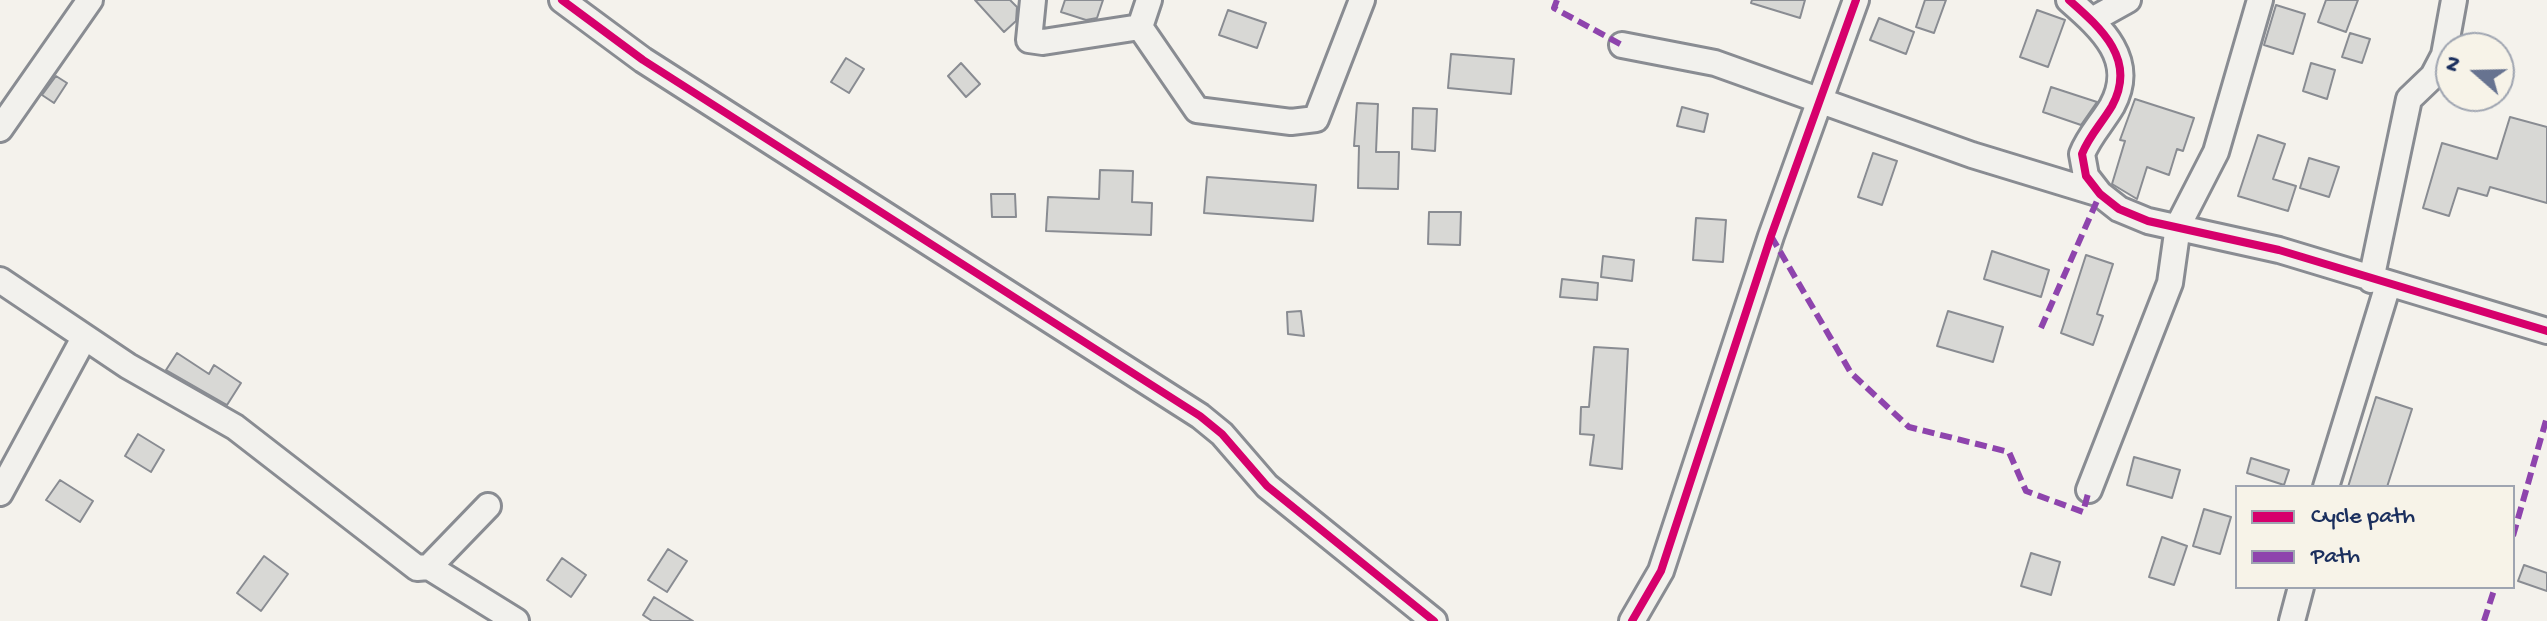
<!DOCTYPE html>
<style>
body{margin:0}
#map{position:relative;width:2547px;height:621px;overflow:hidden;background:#f4f2ec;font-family:"Gochi Hand",sans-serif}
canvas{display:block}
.legend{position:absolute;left:2235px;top:485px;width:280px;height:104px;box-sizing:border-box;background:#f7f3e8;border:2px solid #9fa5b1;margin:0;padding:10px 14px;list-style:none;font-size:24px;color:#1b2f5e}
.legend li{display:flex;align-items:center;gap:16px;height:40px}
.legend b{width:40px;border:2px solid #9fa5b1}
.north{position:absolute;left:2435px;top:32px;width:80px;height:80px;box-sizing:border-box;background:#f7f3e8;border:2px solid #9fa5b1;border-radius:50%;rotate:290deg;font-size:22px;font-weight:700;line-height:32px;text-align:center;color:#1b2f5e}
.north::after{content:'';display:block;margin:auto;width:28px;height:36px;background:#677390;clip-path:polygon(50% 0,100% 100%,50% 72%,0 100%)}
</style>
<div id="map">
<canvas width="2547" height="621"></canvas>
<ul class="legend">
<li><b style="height:10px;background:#d6006c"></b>Cycle path</li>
<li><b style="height:10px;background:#8e44ad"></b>Path</li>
</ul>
<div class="north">N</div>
</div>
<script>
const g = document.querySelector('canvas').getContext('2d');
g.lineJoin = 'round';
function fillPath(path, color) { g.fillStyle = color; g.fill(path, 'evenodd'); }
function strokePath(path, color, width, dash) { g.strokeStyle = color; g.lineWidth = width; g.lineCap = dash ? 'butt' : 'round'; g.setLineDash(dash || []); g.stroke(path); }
const building = new Path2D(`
 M975 0H1010L1017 7 1016 21 1004 32Z
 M1065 0H1103L1097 18 1086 20 1061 12Z
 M1752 0H1805L1800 18 1751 3Z
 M1925 0H1946L1934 33 1916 27Z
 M2326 0H2358L2346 32 2318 22Z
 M2276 5 2305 14 2293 54 2264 45Z
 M1228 10 1266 23 1257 48 1219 35Z
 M2037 10 2065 20 2048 67 2020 57Z
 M1879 18 1914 32 1906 54 1870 40Z
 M2350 33 2370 39 2362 63 2342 57Z
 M1451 54 1514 59 1511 94 1448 88Z
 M846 58 864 69 849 93 831 82Z
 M961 63 980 84 966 97 948 76Z
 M2311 63 2335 70 2327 99 2303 91Z
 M56 76 67 83 54 103 42 95Z
 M2051 87 2097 102 2081 125 2043 112Z
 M2135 99 2194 118 2183 151 2177 149 2169 175 2147 167 2137 199 2112 184 2125 141 2120 140Z
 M1357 103 1378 104 1376 152H1399L1398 189 1358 188 1359 146H1354Z
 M1682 107 1708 114 1704 132 1677 126Z
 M1413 108 1437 109 1435 151 1412 149Z
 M2510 117 2547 127V203L2490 187 2487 196 2458 188 2449 216 2423 208 2442 143 2497 159Z
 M2258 135 2285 144 2273 179 2296 186 2288 211 2238 196Z
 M1873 153 1897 161 1882 205 1858 197Z
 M2309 158 2339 167 2329 197 2300 188Z
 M1100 170 1133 171 1132 202 1152 203 1151 235 1046 231 1048 197 1099 199Z
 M1207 177 1316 185 1313 221 1204 213Z
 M991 194H1015L1016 217H992Z
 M1429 212H1461L1460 245 1428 244Z
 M1696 218 1726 220 1723 262 1693 260Z
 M1992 251 2049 270 2041 297 1984 279Z
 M2086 255 2113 264 2097 314 2103 316 2093 345 2061 333Z
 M1603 256 1634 260 1632 281 1601 277Z
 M1562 279 1598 283 1597 300 1560 297Z
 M1301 311 1304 336 1288 334 1287 312Z
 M1948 311 2003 327 1993 362 1937 346Z
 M1594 347 1628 349 1622 469 1590 465 1594 435 1580 434 1581 407H1589Z
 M177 353 209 374 214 365 241 383 227 405 166 370Z
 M2376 397 2412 409 2387 487H2348Z
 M138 434 164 450 151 472 125 456Z
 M2134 457 2180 470 2172 498 2127 485Z
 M2251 458 2289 470 2284 485 2247 473Z
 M60 480 93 501 80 522 46 500Z
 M2204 509 2231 517 2220 554 2193 546Z
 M2162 537 2187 546 2174 585 2149 577Z
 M668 549 687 561 667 592 648 580Z
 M2031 553 2060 562 2051 595 2021 586Z
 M264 556 288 574 261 611 237 593Z
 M562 558 586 575 571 597 547 580Z
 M2524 565 2547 573V591L2518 581Z
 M654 597 693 621H652L643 615Z`);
fillPath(building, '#d8d8d5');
strokePath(building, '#898c92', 2);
const minor = new Path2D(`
 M562 0 643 60 1200 416 1222 434 1267 486 1434 621
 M1033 0 1029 40 1043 42 1140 27
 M2069 0C2102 29 2137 60 2112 106 2102 123 2089 136 2082 154L2086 176 2100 194 2119 209 2148 221 2279 250 2547 331
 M2092 20 2128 0
 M1140 27 1197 110 1291 122 1316 119 1362 0
 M1140 27 1149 0
 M1622 45 1715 63 1972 155 2100 194
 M0 129 90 0
 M0 280 128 366 235 427 417 568 429 567 488 506
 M2371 280 2409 99 2433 76 2444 55 2454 0
 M2326 487 2388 285
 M2089 490 2170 283 2178 226 2216 152 2260 0
 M0 493 84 338
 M429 567 516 621
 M1632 621 1661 571 1771 236 1856 0
 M2292 621 2301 587`);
strokePath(minor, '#898c92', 30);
strokePath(minor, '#f2f1ed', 24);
strokePath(new Path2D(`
 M1557 0 1554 8 1622 45
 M1771 236 1851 373 1909 427 2009 452 2026 491 2083 512 2089 490
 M2041 328 2100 194
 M2513 536 2547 417
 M2484 621 2495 587`), '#8e44ad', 6, [12, 6]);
strokePath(new Path2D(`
 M562 0 643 60 1200 416 1222 434 1267 486 1434 621
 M2069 0C2102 29 2137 60 2112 106 2102 123 2089 136 2082 154L2086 176 2100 194 2119 209 2148 221 2279 250 2547 331
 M1632 621 1661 571 1771 236 1856 0`), '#d6006c', 8);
</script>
